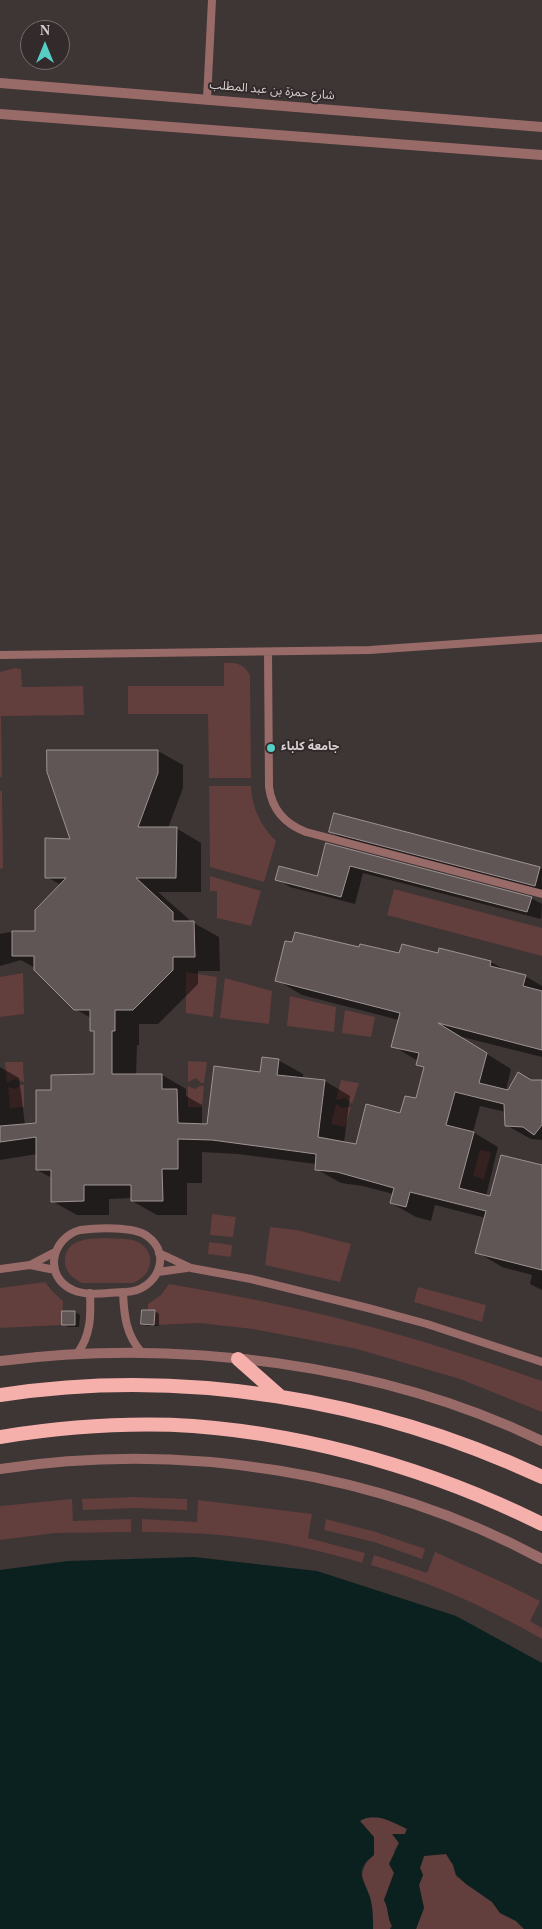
<!DOCTYPE html>
<meta charset="utf-8">
<style>
body{margin:0}
#map{position:relative;width:542px;height:1929px;overflow:hidden;background:#3e3535;font-family:Georgia,serif}
canvas{display:block}
.north{position:absolute;left:20px;top:20px;width:50px;height:50px;box-sizing:border-box;background:#332b2b;border:1px solid #746d6d;border-radius:50%;rotate:0deg;font-size:14px;font-weight:700;line-height:20px;text-align:center;color:#d6d1d0}
.north::after{content:'';display:block;margin:auto;width:18px;height:22px;background:#56cec4;clip-path:polygon(50% 0,100% 100%,50% 72%,0 100%)}
</style>
<div id="map">
<canvas width="542" height="1929"></canvas>
<div class="north">N</div>
</div>
<script>
const g = document.querySelector('canvas').getContext('2d');
g.lineJoin = 'round';
function fillPath(path, color) { g.fillStyle = color; g.fill(path, 'evenodd'); }
function strokePath(path, color, width, dash) { g.strokeStyle = color; g.lineWidth = width; g.lineCap = dash ? 'butt' : 'round'; g.setLineDash(dash || []); g.stroke(path); }
function label(font, color, halo, rows, align = 'center') {
  g.font = font + ' Georgia,"Noto Sans Arabic",serif'; g.lineWidth = 4; g.setLineDash([]); g.textBaseline = 'middle'; g.strokeStyle = halo; g.fillStyle = color; for (const [text, x, y, turn = 0] of rows) {
    g.save(); g.translate(x, y); g.rotate((+turn || 0) * Math.PI / 180); g.textAlign = isNaN(turn) ? turn : align; if (halo) g.strokeText(text, 0, 0); g.fillText(text, 0, 0); g.restore();
  }
}
fillPath(new Path2D(`
 M224 663C236 662 244 664 250 675L251 778H209L208 714H128V686H224Z
 M15 668 21 669 22 687 83 686 84 715 1 716 2 777H0V672Z
 M209 786H251C252 808 260 825 276 841L264 882 210 867Z
 M0 791H2L3 868 0 869Z
 M210 876 261 891 251 926 217 918V891H210Z
 M394 889 542 928V956L387 915Z
 M186 972 217 977 213 1017 186 1013Z
 M23 973 24 1014 0 1017V977Z
 M225 978 272 991 269 1024 220 1018Z
 M290 996 336 1007 334 1032 287 1026Z
 M345 1010 375 1017 371 1037 342 1033Z
 M188 1061 207 1062 204 1083H201L196 1078 188 1082Z
 M5 1062H23L24 1082 15 1079 7 1083Z
 M341 1080 359 1083 352 1104 345 1098 336 1100Z
 M20 1085H24V1107L10 1108 8 1087 16 1089Z
 M188 1086 195 1089 200 1086H204L202 1107H188Z
 M336 1104 342 1108 351 1107 345 1127 331 1124Z
 M480 1150 491 1152 484 1179 473 1176Z
 M212 1214 236 1217 233 1237 210 1235Z
 M270 1227 297 1230 351 1244 340 1282 265 1265Z
 M125 1239C154 1240 160 1272 133 1283H82C74 1279 66 1273 65 1263 63 1232 106 1239 125 1239Z
 M209 1242 232 1245 231 1257 208 1254Z
 M45 1282 53 1292 63 1301 62 1325 0 1328V1288Z
 M169 1284C233 1295 297 1307 360 1324 422 1340 482 1360 542 1381V1412L460 1379 357 1349 253 1329 199 1323 154 1325 155 1310H148V1304L161 1295Z
 M418 1287 486 1305 482 1322 414 1302Z
 M135 1497 187 1499V1510L135 1508 83 1510 82 1499Z
 M72 1499 73 1521 131 1519V1532L55 1533 0 1540V1506Z
 M198 1500 312 1514 308 1538 365 1553 362 1563C286 1540 222 1532 142 1532V1519L197 1522Z
 M326 1519 376 1532 425 1549 422 1559 374 1542 324 1530Z
 M435 1552 506 1584 540 1601 530 1621 542 1628V1639C486 1607 433 1583 371 1565L374 1555 427 1573Z
 M365 1818H383L407 1828 405 1834 393 1835 399 1843 394 1851V1873L384 1900C389 1909 387 1917 392 1926L390 1929H373C374 1908 370 1897 361 1878L374 1838 359 1821Z
 M436 1854H446L453 1865 456 1876 492 1902 500 1913 516 1921 524 1929H416L424 1908 419 1885 423 1875 420 1868 424 1856Z`), '#623e3c');
fillPath(new Path2D(`
 M194 1557 317 1571 456 1616 542 1663V1929H524L516 1921 500 1913 492 1902 466 1884 456 1875 453 1865 446 1854 424 1856 420 1868 423 1875 419 1885 424 1908 416 1929H390L392 1926C387 1917 389 1909 384 1900L394 1873 389 1864 399 1843 392 1834H405L407 1829C392 1822 375 1811 360 1821L374 1837V1855C354 1871 363 1877 370 1897 373 1908 373 1918 373 1929H0V1570L68 1561Z`), '#0a211f');
fillPath(new Path2D(`
 M158 751 183 765V788L168 828H176L201 843V892H158L192 922 219 937 220 971H198V984L158 1024H139V1045H137L136 1075H162L186 1089V1096L202 1105V1125H208L261 1073 278 1060 303 1074V1079L325 1081 350 1096 344 1143 357 1145 401 1114 417 1100 425 1068 417 1064 418 1061 393 1046 399 1020 302 995 277 980 360 949 400 955 439 954 491 962 507 971 525 976 542 986V1057L458 1036 511 1069 506 1090 509 1091 531 1081 542 1082V1140L531 1139 506 1125V1112L480 1106 473 1132 498 1147 486 1196 491 1198 542 1167V1290L530 1284 532 1275 502 1267 477 1252 486 1218 435 1205 431 1221 416 1217 391 1203 393 1194 363 1186 341 1183 316 1169V1164L238 1154 202 1152V1183H187V1215H157L132 1201V1198L109 1199V1215H77L52 1201V1178L37 1170V1154L0 1160V1067L19 1078 25 1125 37 1124 52 1091 95 1075V1033L91 1030V1018L75 1009 35 968 21 960 0 966V934L10 932 14 934 36 932 61 885 47 877 72 840Z
 M330 832 539 868 542 869V892L345 840Z
 M327 845 531 898 542 904 541 919 363 873 355 904 290 887 277 879 318 877Z
 M155 1311 159 1314V1326H147L143 1324Z
 M63 1312H75L80 1315 79 1327H68L63 1324Z`), '#0007');
const building = new Path2D(`
 M47 750H158V773L138 827H177L176 878H136L173 912V921H194L195 957H173V970L133 1010H115V1031H112V1074H162V1089H177L178 1123 207 1124 214 1066 260 1072 262 1057 279 1059 277 1075 325 1080 318 1137 356 1144 366 1104 400 1113 405 1096 416 1098 424 1067 416 1065 419 1053 391 1047 400 1013 275 981 285 941 292 942 295 932 359 947 360 944 399 953 402 944 438 953 439 948 491 961 490 966 526 975 523 986 542 991V1050L438 1023 487 1053 479 1083 508 1090 518 1072 531 1080H542V1125L534 1135 523 1127 505 1126 504 1104 455 1092 446 1125 474 1132 459 1188 490 1196 501 1155 542 1165V1270L475 1253 486 1211 410 1192 406 1207 390 1203 394 1188 337 1172 315 1170 316 1154 212 1140 178 1139V1169H162L163 1201H131V1185H84V1201L51 1202V1170H36V1137L0 1142V1126L36 1123V1090H51V1075L94 1074V1031H90V1010H74L34 970V956H12V931H35V910L66 878H45V838L70 839 47 772Z
 M334 813 540 867 535 886 329 832Z
 M326 843 532 897 527 912 350 866 341 897 275 880 279 866 317 876Z
 M142 1310H155L154 1325 141 1324Z
 M62 1311H75V1325H62Z`);
fillPath(building, '#5f5655');
strokePath(building, '#9e9393', 1);
strokePath(new Path2D(`
 M207 99 212 0
 M268 652 269 787C272 810 285 824 306 832L542 894
 M0 655 370 650 542 638
 M80 1230C96 1228 134 1226 147 1236 174 1255 156 1291 126 1292 110 1292 88 1297 73 1290 43 1277 51 1238 80 1230Z
 M159 1253 191 1268 251 1279 368 1308 427 1324 542 1362
 M32 1264 55 1252
 M0 1269 30 1265 55 1270
 M158 1272 187 1268
 M123 1292C124 1316 126 1335 142 1353
 M77 1354C91 1335 91 1316 90 1293`), '#996b68', 8);
strokePath(new Path2D(`
 M0 83 542 127
 M0 114 542 155
 M0 1361C177 1338 381 1363 542 1441
 M0 1469C183 1441 378 1471 542 1559`), '#996b68', 10);
strokePath(new Path2D(`
 M238 1359 281 1397
 M0 1395C183 1367 375 1399 542 1477
 M0 1437C63 1427 129 1422 193 1426 313 1435 435 1471 542 1524`), '#f6b0ac', 14);
for (const [x, y, r, color] of [
 [271,748,5,"#56cec4"]
]) { const dot = new Path2D(); dot.arc(x, y, r, 0, 2 * Math.PI); g.fillStyle = color; g.fill(dot); strokePath(dot, '#332b2b', 2); }
label('12px', '#d6d1d0', '#332b2b', [
 ["شارع حمزة بن عبد المطلب",272,92,5]
]);
label('bold 12px', '#d6d1d0', '#332b2b', [
 ["جامعة كلباء",281,748]
], 'left');
</script>
